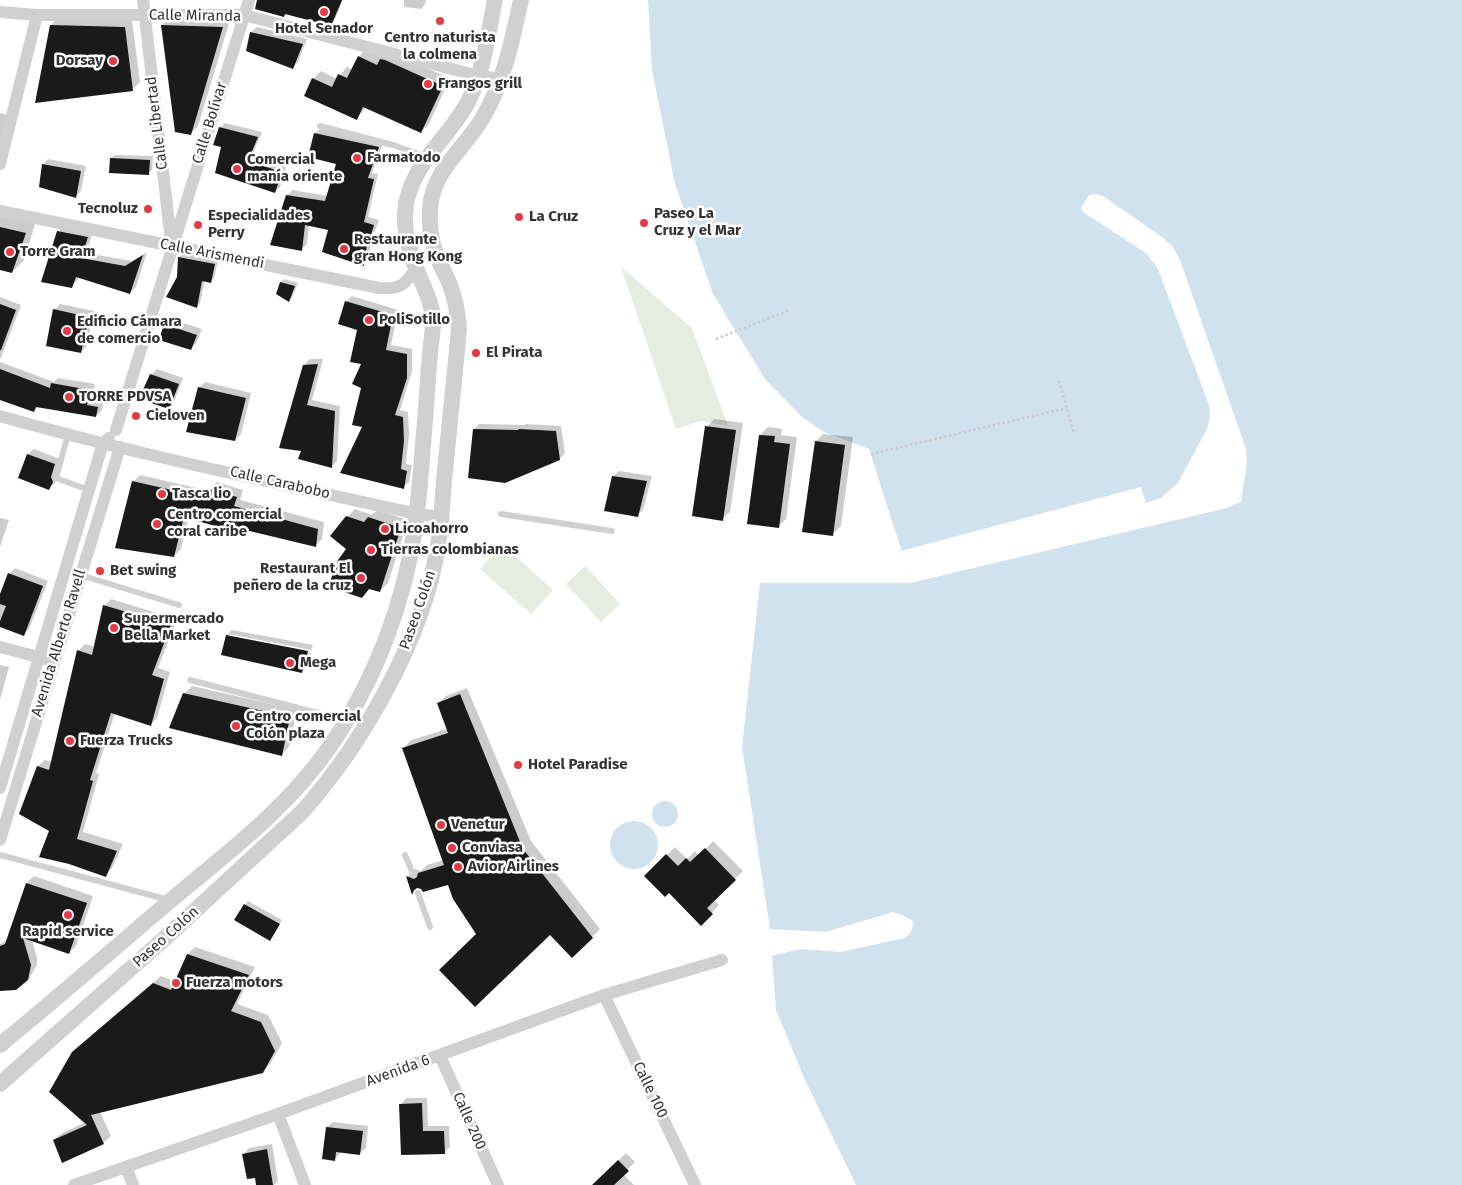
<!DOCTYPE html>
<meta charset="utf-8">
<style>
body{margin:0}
canvas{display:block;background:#fff}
</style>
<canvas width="1462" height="1185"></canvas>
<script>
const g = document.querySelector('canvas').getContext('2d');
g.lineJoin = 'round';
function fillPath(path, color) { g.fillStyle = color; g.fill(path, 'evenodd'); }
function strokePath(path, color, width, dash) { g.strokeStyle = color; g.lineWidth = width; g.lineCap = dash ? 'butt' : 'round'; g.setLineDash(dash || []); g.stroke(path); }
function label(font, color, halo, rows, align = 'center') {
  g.font = font + ' "Fira Sans",sans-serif'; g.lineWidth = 5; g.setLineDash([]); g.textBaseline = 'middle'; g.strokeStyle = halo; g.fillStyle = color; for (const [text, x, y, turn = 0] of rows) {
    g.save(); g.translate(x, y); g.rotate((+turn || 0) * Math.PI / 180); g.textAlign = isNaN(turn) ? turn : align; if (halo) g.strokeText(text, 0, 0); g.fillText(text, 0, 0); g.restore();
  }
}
fillPath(new Path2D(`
 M621 267 692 328 728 426 701 421 676 429Z
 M502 544 553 590 531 614 480 569Z
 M585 566 620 604 601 622 566 584Z`), '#e6ecdf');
fillPath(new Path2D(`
 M648 0H1462V1185H856L805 1080 776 1010 770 929 742 747 760 583H910L909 574 869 449 824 432 802 417 765 379 713 294 675 184 652 70Z
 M652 814a13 13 0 1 1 26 0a13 13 0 1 1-26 0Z
 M610 845a24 24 0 1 1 48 0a24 24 0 1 1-48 0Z`), '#cfe2ee');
fillPath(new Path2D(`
 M1096 194 1103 196 1162 237 1173 247 1180 260 1246 449 1247 462 1241 502 1227 508 910 583 909 574 901 551 1141 487 1146 503 1161 498 1178 483 1207 429 1210 417 1209 405 1158 269 1146 253 1083 212 1081 208 1089 195Z
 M893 912 902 915 914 922 911 932 905 938 840 952 800 949 771 956 770 929 826 932Z`), '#fff');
fillPath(new Path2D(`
 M258 0H343L335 19 330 24 287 13 284 16Z
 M404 0H426L425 4 421 9 404 7Z
 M59 17 132 20 140 82 132 90 51 25Z
 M170 17 230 20 198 126 190 134 176 131 163 25Z
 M257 27 307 39 298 62 293 67 251 32Z
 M366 49 389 52 450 78 429 124 421 132 366 107 357 118 313 79 321 71 337 79 347 67 353 70 359 57Z
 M0 113 7 115 0 148Z
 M225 123 262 132 252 156 286 167 280 187 275 192 222 146 220 128Z
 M320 129 383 142 372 173 378 174 368 217 379 220 375 231 372 234 369 259 363 264 330 229 309 224 307 244 301 249 287 196 292 190 328 196 338 163 315 134Z
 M115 155 153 156 152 170 148 173 111 158Z
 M48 159 86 166 81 191 76 197 43 165Z
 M0 214 36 221 24 260 12 272 0 269Z
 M64 226 93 232 86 253 132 261 147 252 136 287 130 293 79 276 77 281 71 286 58 232Z
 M183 254 218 261 214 278 211 282 205 280 200 303 197 307 178 278 179 257Z
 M284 279 298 283 292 297 289 301 281 282Z
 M352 296 398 310 391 345 412 349V371L400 410 408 412 409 434 406 464 412 465 409 482 403 487 364 426 363 363 358 329 346 302Z
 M0 297 21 305 0 360Z
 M60 304 94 311 87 346 81 352 55 310Z
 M171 319 202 329 196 343 191 349 165 325Z
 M310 359H323L312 400 340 406 337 461 332 466 302 450 304 365Z
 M0 362 54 382 58 378 95 384 92 400 103 402 102 410 96 416 38 406 34 411 0 396Z
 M157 369 183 378 174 402 169 408 151 375Z
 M205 382 251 393 241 434 235 440 199 388Z
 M714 419 743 423 730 512 722 519 707 427Z
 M479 424 524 425 526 424 561 426 565 453 559 459 474 430Z
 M768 427 782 429 781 435 797 437 786 519 778 527 760 435Z
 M823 434 853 437 841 526 833 534 816 441Z
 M34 449 60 459 58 475 55 483 49 488 19 477 28 454Z
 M619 471 652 476 643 510 637 515 613 476Z
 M140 475 210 491 217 482 243 490 240 500 324 522 322 539 315 546 238 528 236 530 189 517 181 549 174 556 133 482Z
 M355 509 372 515 377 510 408 520 388 583 380 591 348 548 347 517Z
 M0 518 9 520 0 547Z
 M15 568 48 581 29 629 24 634 0 625V598L10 573Z
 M111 599 177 619 158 668 170 672 157 718 150 725 115 713 96 773 99 774 83 832 123 844 112 868 105 875 50 830 38 766 45 760 52 762 79 650 85 644 95 647 104 606Z
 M232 630 313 645 311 650 229 634V637L311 653 307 666 302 672 222 654 227 635Z
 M0 665 9 667 0 700Z
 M192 686 297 710 289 747 281 755 184 694Z
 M467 688 531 841 600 929 572 957 550 933 477 934 448 883 418 887 413 893 408 876 415 869 421 871 427 865 444 860 404 748 411 740 447 729 438 704 446 696Z
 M713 841 743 871 714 900 719 905 701 924 669 891 646 876 675 847 687 859 695 851 699 856Z
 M34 876 93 896 76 946 69 953 32 940 37 958V965L30 977 22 985 0 989V944L8 940 27 883Z
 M248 901 282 920 270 939 245 905Z
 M195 947 255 967 237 1004 268 1015 282 1043 270 1064 262 1072 100 1112 111 1136 103 1143 54 1140 62 1133 86 1122 73 1052 161 976 176 982 188 954Z
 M406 1098H427L428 1126H449L450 1147 444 1153 402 1154 401 1104Z
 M333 1122 368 1126 366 1148 360 1153 341 1152 335 1159 327 1127Z
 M272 1144 278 1181 274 1185H258L256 1176 244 1154 249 1148Z
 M626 1153 635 1162 623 1174 634 1185H594Z`), '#0003');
fillPath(new Path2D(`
 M257 0H342L331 26 285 14 284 17 255 9Z
 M50 25 125 27 133 91 35 103Z
 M161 25 223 27 191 135 175 132Z
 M250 32 303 44 293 69 246 51Z
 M358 56 377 65 380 59 385 60 443 86 421 133 363 107 357 120 304 96 312 78 332 87 338 74 347 78Z
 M219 127 258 137 248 161 282 172 275 193 215 173 221 147 213 145Z
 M314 133 379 147 368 178 374 179 364 222 374 225 370 238 368 237 364 266 322 252 328 230 305 225 302 251 270 245 286 195 325 201 336 164 308 157Z
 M110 158 150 160 149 175 109 173Z
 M42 164 81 171 76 198 39 187Z
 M0 227 26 233 12 273 0 270Z
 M57 231 88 237 81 258 125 266 143 255 130 294 76 277 72 288 41 282Z
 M178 257 215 264 211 283 202 281 197 308 166 297 177 277Z
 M280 282 295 286 289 302 276 294Z
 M345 301 393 315 386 350 407 354V378L395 415 403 417 404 441 401 469 407 471 404 489 340 473 362 427 352 425 361 388 352 384 361 364 350 362 357 330 338 324Z
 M0 304 16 310 1 350H0Z
 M53 309 89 317 81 353 46 346Z
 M164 324 197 335 191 350 159 340Z
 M318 364 307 405 335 411 332 468 298 459 301 451 279 448 303 365Z
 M0 369 50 388 51 383 90 390 87 405 98 407 96 417 36 407 34 412 0 400Z
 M150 374 179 384 169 409 139 399Z
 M198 387 246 398 235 441 186 432Z
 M705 426 736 430 723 521 692 516Z
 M473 429 518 430 519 429 556 431 560 460 505 483 468 478Z
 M759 435 775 436 774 442 790 444 779 528 747 524Z
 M815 441 845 445 833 536 802 532Z
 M27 454 55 464 51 477 53 482 49 490 18 478Z
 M612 476 647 481 638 517 604 511Z
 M132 481 207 498 209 489 237 497 234 506 318 529 316 547 237 528 236 532 184 517 174 557 115 548Z
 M346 516 364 522 368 517 401 528 380 592 369 589 362 598 335 589 329 584 338 560 346 549 330 536Z
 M8 573 43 586 24 636 0 627V621L6 606 0 604V594Z
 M103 605 171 625 152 675 164 679 151 726 111 713 90 780 93 781 77 839 117 851 106 877 69 864 39 857 49 831 19 814 37 766 49 770 77 650 92 655Z
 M226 635 308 651 302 673 221 655Z
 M183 693 290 717 282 756 169 728Z
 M460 694 523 849 593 938 572 958 550 935 475 1007 439 970 476 934 453 899 448 885 423 892 421 889 417 888 414 890 412 895 406 876 414 879 417 877 418 873 444 865 402 748 448 733 437 703Z
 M705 848 736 880 707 908 713 914 701 926 669 893 665 897 644 876 666 854 678 866 686 858 690 862Z
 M26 883 87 903 69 954 23 938 31 965 28 980 16 990 0 991V946L5 944Z
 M244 904 280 924 270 941 234 920Z
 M187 954 249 975 231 1011 261 1022 275 1051 263 1073 91 1115 104 1144 62 1163 53 1140 87 1125 49 1092 72 1052 153 983 171 990Z
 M422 1103 423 1131H444L445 1154 401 1155 399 1104Z
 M326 1127 363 1131 360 1155 336 1152 335 1161 322 1159Z
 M267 1149 273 1185H256L255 1178 247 1179 242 1154Z
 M618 1160 629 1171 614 1185H592Z`), '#1a1a1a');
strokePath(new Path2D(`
 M716 339 790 310
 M1059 381 1074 433
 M871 454 1067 408`), '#cdcdcd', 2.5, [2.5, 2.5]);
strokePath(new Path2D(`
 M320 126 393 145 427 157
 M68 435 56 478 89 490
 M501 514 612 531
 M80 575 179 605
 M190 680 345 720
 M0 855 169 900
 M405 855 413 874
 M418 893 430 927`), '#d0d0d0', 6);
strokePath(new Path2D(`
 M143 0 171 241
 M0 12 37 15H244L479 76 501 79
 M0 164 37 15
 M0 211 379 288C400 290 405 285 416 268
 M0 416C137 455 278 483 417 514L441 517
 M116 430 249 0
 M0 647 46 659
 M0 788 103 443 109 438
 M0 840 120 447
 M604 995 695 1185
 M440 1056 498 1185
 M278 1114 305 1185
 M126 1167 133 1185
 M74 1185 278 1114 604 995 722 960`), '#d0d0d0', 12);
strokePath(new Path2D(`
 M0 1045C57 998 114 949 171 900 227 853 289 807 331 745 369 689 396 623 410 557 419 512 421 466 425 421 427 398 428 375 430 353 431 342 433 332 433 322 433 303 423 286 416 268 410 252 404 232 405 214 407 167 448 140 468 102 484 70 488 34 495 0
 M0 1084 163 940 302 812C363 743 424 638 438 545 442 524 442 502 444 481 449 430 454 380 459 330 458 314 456 300 450 285 446 275 440 265 436 254 431 240 429 224 430 209 432 171 464 149 482 119 504 82 512 41 521 0`), '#d0d0d0', 16);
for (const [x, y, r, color] of [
 [324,12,5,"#e63946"],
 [440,21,5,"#e63946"],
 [113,61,5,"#e63946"],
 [428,84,5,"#e63946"],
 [357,158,5,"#e63946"],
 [237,169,5,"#e63946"],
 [148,209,5,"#e63946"],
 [519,217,5,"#e63946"],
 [644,223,5,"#e63946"],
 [198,225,5,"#e63946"],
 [344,249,5,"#e63946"],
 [10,252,5,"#e63946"],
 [369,320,5,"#e63946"],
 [67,331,5,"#e63946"],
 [476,353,5,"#e63946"],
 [69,397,5,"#e63946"],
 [136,416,5,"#e63946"],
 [162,494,5,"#e63946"],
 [157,524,5,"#e63946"],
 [385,529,5,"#e63946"],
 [371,550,5,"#e63946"],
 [100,571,5,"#e63946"],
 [361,578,5,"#e63946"],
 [114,628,5,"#e63946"],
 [290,663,5,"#e63946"],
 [236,726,5,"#e63946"],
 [70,741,5,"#e63946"],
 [518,765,5,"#e63946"],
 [441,825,5,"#e63946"],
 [452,848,5,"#e63946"],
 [458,867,5,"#e63946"],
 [68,915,5,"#e63946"],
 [176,983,5,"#e63946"]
]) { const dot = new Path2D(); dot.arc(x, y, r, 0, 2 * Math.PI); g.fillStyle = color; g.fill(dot); strokePath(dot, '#fff', 2); }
label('15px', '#333', '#fff', [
 ["Calle Miranda",195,16,1],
 ["Calle Libertad",157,123,-97],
 ["Calle Bolívar",210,123,-73],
 ["Calle Arismendi",212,254,11],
 ["Calle Carabobo",280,483,13],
 ["Paseo Colón",418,610,-71],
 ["Avenida Alberto Ravell",59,643,-73],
 ["Paseo Colón",166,937,-42],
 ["Avenida 6",398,1071,-20],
 ["Calle 100",650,1090,64],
 ["Calle 200",469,1121,66]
]);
label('bold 15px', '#333', '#fff', [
 ["Hotel Senador",324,29,"center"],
 ["Centro naturista",440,38,"center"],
 ["la colmena",440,55,"center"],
 ["Dorsay",103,61,"right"],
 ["Frangos grill",438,84],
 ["Farmatodo",367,158],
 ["Comercial",247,160],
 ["manía oriente",247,177],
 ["Tecnoluz",138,209,"right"],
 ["Paseo La",654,214],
 ["Cruz y el Mar",654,231],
 ["Especialidades",208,216],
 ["Perry",208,233],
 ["La Cruz",529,217],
 ["Restaurante",354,240],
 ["gran Hong Kong",354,257],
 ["Torre Gram",20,252],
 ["PoliSotillo",379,320],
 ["Edificio Cámara",77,322],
 ["de comercio",77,339],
 ["El Pirata",486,353],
 ["TORRE PDVSA",79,397],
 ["Cieloven",146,416],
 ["Tasca lio",172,494],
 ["Centro comercial",167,515],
 ["coral caribe",167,532],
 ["Licoahorro",395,529],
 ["Tierras colombianas",381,550],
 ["Restaurant El",351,569,"right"],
 ["peñero de la cruz",351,586,"right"],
 ["Bet swing",110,571],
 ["Supermercado",124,619],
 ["Bella Market",124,636],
 ["Mega",300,663],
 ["Centro comercial",246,717],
 ["Colón plaza",246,734],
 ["Fuerza Trucks",80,741],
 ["Hotel Paradise",528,765],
 ["Venetur",451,825],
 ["Conviasa",462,848],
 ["Avior Airlines",468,867],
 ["Rapid service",68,932,"center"],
 ["Fuerza motors",186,983]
], 'left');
</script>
